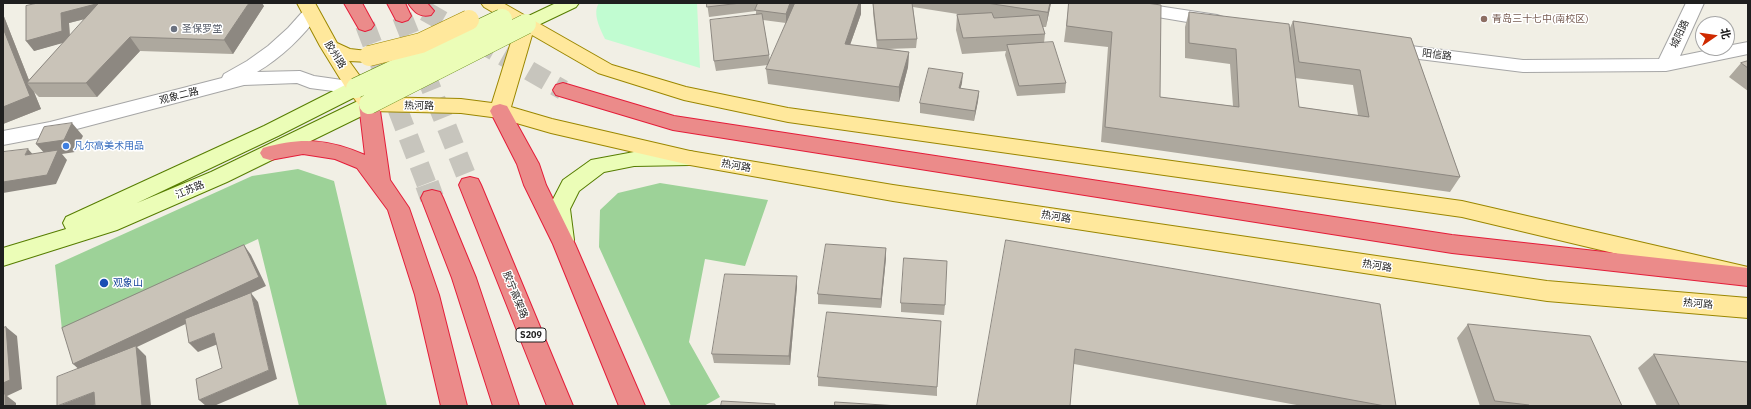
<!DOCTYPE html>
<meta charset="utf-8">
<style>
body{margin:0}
#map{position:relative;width:1751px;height:409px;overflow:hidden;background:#f1efe5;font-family:"IBM Plex Sans","Noto Sans SC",sans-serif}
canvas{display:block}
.frame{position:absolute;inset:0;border:4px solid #1f1f1f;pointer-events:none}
.north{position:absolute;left:1695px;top:16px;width:40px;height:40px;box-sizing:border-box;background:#fff;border:1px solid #a5a5a5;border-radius:50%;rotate:77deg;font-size:11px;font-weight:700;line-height:16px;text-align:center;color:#1f1f1f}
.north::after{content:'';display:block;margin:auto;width:14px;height:18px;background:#cf2a00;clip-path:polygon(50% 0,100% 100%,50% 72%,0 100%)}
</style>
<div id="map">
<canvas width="1751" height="409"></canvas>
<div class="frame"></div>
<div class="north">北</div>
</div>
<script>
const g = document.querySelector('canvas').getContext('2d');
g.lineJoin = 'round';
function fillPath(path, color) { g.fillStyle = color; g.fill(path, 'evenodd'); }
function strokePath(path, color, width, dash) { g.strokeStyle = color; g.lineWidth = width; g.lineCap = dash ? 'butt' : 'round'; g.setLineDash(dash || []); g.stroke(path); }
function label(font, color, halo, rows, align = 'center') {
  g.font = font + ' "IBM Plex Sans","Noto Sans SC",sans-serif'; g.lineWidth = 3; g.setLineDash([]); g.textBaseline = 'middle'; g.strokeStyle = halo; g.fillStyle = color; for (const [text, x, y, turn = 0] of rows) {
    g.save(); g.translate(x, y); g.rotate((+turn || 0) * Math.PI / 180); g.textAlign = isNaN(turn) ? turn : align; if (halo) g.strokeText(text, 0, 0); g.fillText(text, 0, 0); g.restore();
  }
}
fillPath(new Path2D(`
 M298 169 334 181 387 406H299L258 239 62 330 55 265 252 176Z
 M660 183 768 200 745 266 705 259 689 342 720 397 704 406H671L599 247 600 210 618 193Z`), '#9dd298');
fillPath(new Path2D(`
 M599 3H697L700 68 605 39C600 29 592 13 599 3Z`), '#c1fcd1');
strokePath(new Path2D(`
 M425 11 563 90
 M402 16 470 185
 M365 25 427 185`), '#c7c5bd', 20, [20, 10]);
strokePath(new Path2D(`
 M427 184 432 198`), '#c7c5bd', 24, [24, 12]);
const street = new Path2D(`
 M1095 3H1138L1217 15 1223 17 1226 21 1223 25 1217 27 1104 8 1098 7Z
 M1686 3H1704L1680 56 1719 48H1727V46L1748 42V54L1666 71 1523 72 1387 55 1380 53 1378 49 1380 45 1387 43 1523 60 1659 59Z
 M311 7 317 9 320 13C304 36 281 58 257 72L300 71 314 76 363 83 366 88 363 93 356 94 310 88 297 83 244 85 50 136 3 145V131L50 122 222 78 224 74 247 61 268 46 288 28 305 9Z`);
const secondary = new Path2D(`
 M556 3H579L576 7 532 28 526 30 520 28 517 24 520 20Z
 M356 82 363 83 366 88 363 93 278 136 137 203 211 172 362 99 369 97 376 99 379 104 376 109 227 182 117 230 3 266V248L66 229 63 223 66 217 264 126 349 83Z
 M690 151 697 153 701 158 697 163 690 165 634 166 604 172 579 191 570 209 574 240 571 246 563 249 555 246 552 240 548 209 563 180 591 160 634 152Z`);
const primary = new Path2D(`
 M297 3H315L337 43 350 49 376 52 378 56 376 60 369 62 349 61 375 97 461 99 492 103 516 26 484 7 481 3H503L612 65 686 87 788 108 1462 201 1748 267V285L1462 217 788 122 684 100 598 73 532 35 511 107 552 119 690 151 893 185 1547 281 1748 298V318L1547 301 893 201 690 165 551 133 499 118 461 113 369 111 362 109 344 85 320 46Z`);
const highway = new Path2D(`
 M344 3H362L374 25 371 29 365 31 359 29Z
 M387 3H405L411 16 408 20 402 22 396 20Z
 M408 3H427L434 11 431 15C420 18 414 12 408 3Z
 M563 83 674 116 1452 235 1748 268V286L1452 253 673 130 556 95 553 90 556 85Z
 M369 97 376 99 379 104 390 180 409 208 439 295 467 406H441L415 295 388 210 371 187 357 168 335 159 303 154 270 160 263 158 260 153 263 148C301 137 329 139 365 155L359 104 362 99Z
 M500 104 507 106 539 164 546 185 575 244 645 406H619L553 244 524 185 517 164 490 111 493 106Z
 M470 177 478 179 481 185 573 406H547L459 185 462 179Z
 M432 190 440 192 443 198 476 278 519 406H493L452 278 421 198 424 192Z`);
strokePath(street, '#a6a6a6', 2);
strokePath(secondary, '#567d00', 2);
strokePath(primary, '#9b8700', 2);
strokePath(highway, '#e41d39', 2);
fillPath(street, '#fff');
fillPath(secondary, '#ebfdb7');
fillPath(primary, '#ffe89c');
fillPath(highway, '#eb8b8a');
const secondaryBridge = new Path2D(`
 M356 88 502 19
 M369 104 526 24`);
const primaryBridge = new Path2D(`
 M369 56 421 43 469 20`);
strokePath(secondaryBridge, '#567d00', 21, []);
strokePath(primaryBridge, '#9b8700', 21, []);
strokePath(secondaryBridge, '#ebfdb7', 20);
strokePath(primaryBridge, '#ffe89c', 20);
fillPath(new Path2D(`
 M707 3H861V14L850 45 877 48 873 13V4L885 3H1051L1046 27H1043L1045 34 1044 43 1066 83 1065 93 1017 96 1005 55 1006 51 962 54 956 30 957 15H964L913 7 917 39 916 48 887 49 909 52 908 67 899 102 768 84 766 69 768 65 716 71 714 61 756 15V11L709 17ZM763 20 786 23 770 61 769 55Z
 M1069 3H1146L1160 97 1233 106 1230 64 1185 58V27L1189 12 1289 30 1293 21 1411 38 1460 177 1450 192 1101 142 1108 47 1064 42ZM1295 78 1353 85 1358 115 1299 107Z
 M26 6H264L233 54 140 51 97 97H39L34 92 41 109 3 124V14L29 80 64 42 34 51ZM85 19 70 36 69 23Z
 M1748 61V91L1729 77 1741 63Z
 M962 83 960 89 979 91 978 101 974 121 920 113V103Z
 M1006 240 1396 406H1302L1074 364Z
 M886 248V258L881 308 818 304V294Z
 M797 276V286L790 365 714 363 712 354Z
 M901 303 945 305 944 315 901 312Z
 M1468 324 1622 406H1480L1457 338Z
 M1654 354 1748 406H1657L1638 368Z
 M818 377 937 387V396L818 386Z`), '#ada89e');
fillPath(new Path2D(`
 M96 3H103L104 14 69 23 70 41 34 51 26 41 61 13Z
 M249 3H262L264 6 233 54 224 40Z
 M790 3H795L786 23V14Z
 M859 3H861V14L845 59V44Z
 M1050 3H1051L1046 27 1048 12Z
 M3 14 30 83H27L34 92 41 109 3 124Z
 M130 37 140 51 97 97 86 83Z
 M909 52 908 67 899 102V87Z
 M963 73 962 83 958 98 959 88Z
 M979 91 978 101 974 121 975 111Z
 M72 123 83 136 75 152 62 154 67 160 56 184 3 193V182L47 156 36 144Z
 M28 149 37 159 25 155Z
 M244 245 251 255 266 286 251 293 258 302 277 379 214 406H206L199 400 269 370 251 293 137 347 146 356 151 406H142L83 373 73 364Z
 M886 248V258L881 308V299Z
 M797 276V286L790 365 789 356Z
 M6 327 17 336 22 389 7 396 16 403V406H5L3 397V383Z
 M214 333 223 342 198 352 189 343Z
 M94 392 104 401 91 406H58Z`), '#8d8881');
const building = new Path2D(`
 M38 3H96V4L61 13 62 31 26 41V6Z
 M99 3H249L224 40 130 37 86 83H27Z
 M707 3H741L707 7Z
 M758 3H790L786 14 755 10Z
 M795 3H859L845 44 909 52 899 87 766 69Z
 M891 3H912L917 39 877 40 873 4Z
 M987 3H1050L1048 12Z
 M1069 3H1146L1161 5 1160 97 1239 107 1236 49 1189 43V12L1289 24 1299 107 1369 117 1360 70 1299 62 1293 21 1411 38 1460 177 1105 127 1112 32 1067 26Z
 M992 13 994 18 1039 15 1045 34 963 38 957 15Z
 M762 14 769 55 714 61 710 20Z
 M3 28 30 96 3 107Z
 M1053 42 1066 83 1019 86 1007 45Z
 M1748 61V68L1741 63Z
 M929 68 963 73 959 88 979 91 975 111 920 103Z
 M72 123 64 140 36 144 44 127Z
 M28 149 25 155 58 150 47 175 3 182V152Z
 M1006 240 1380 304 1396 406H1385L1075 349 1070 406H977Z
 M826 244 886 248 881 299 818 294Z
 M244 245 259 277 73 364 62 328Z
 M904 258 947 261 945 305 901 303Z
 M725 274 797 276 789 356 712 354Z
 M251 293 269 370 199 400 196 379 222 368 214 333 189 343 185 319Z
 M827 312 941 321 937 387 818 377Z
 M1468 324 1590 336 1622 406H1530L1529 405 1495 401Z
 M6 327 10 380 3 383V328Z
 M136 346 142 406H95L94 392 57 406V377Z
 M1654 354 1748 362V406H1680Z
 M5 394V406H3V395Z
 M722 401 775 404V406H721Z
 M835 402 899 406H835Z`);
fillPath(building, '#c9c3b8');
strokePath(building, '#8d8881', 1);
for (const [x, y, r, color] of [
 [1484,19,4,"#8d6e63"],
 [174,29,4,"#6b7280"],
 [66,146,4,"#3f7fe0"],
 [104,283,5,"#1a4fb4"]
]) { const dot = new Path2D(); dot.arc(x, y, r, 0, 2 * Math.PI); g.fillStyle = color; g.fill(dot); strokePath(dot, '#fff', 1.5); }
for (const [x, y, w] of [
 [531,335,30]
]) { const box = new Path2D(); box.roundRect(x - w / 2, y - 7, w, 14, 3); g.fillStyle = '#fff'; g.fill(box); strokePath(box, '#1f1f1f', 1); }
label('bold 9px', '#1f1f1f', null, [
 ["S209",531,335]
]);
label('10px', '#785e54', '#fff', [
 ["青岛三十七中(南校区)",1492,19]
], 'left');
label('10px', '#5b616d', '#fff', [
 ["圣保罗堂",182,29]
], 'left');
label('10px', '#1f1f1f', '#fff', [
 ["城阳路",1680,34,-65],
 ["胶州路",335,55,58],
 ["阳信路",1437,55,7],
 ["观象二路",179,96,-14],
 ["热河路",419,106,1],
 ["热河路",736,166,10],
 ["江苏路",190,190,-23],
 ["热河路",1056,217,9],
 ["热河路",1377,266,9],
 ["胶宁高架路",515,295,68],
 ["热河路",1698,304,5]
]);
label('10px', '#366cbe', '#fff', [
 ["凡尔高美术用品",74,146]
], 'left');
label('10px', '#164399', '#fff', [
 ["观象山",113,283]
], 'left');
</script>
